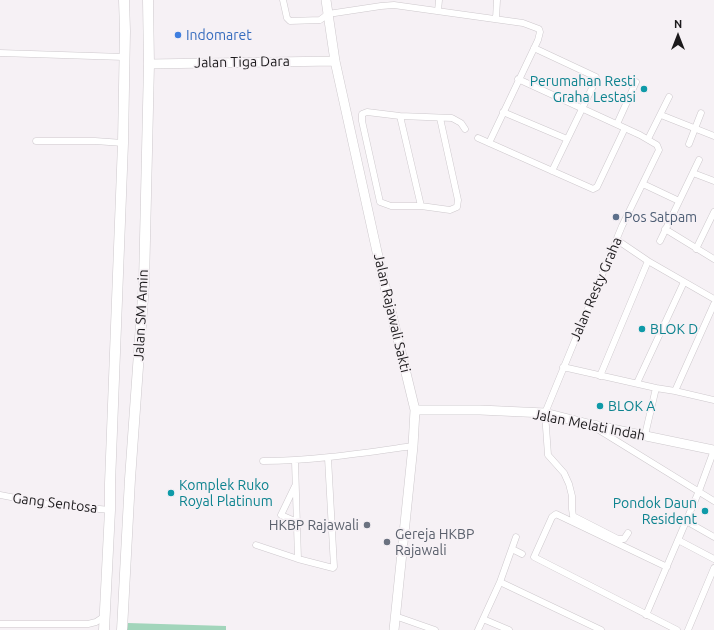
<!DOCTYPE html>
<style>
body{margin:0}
#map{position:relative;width:714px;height:630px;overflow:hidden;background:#f6f1f5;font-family:Ubuntu,sans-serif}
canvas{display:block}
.north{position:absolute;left:658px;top:16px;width:40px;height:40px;-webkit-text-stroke:3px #f6f1f5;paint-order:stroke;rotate:0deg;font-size:11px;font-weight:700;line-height:16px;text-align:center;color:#1c1a1c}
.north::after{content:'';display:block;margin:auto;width:14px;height:18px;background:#1c1a1c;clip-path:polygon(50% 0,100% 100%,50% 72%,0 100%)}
</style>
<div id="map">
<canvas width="714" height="630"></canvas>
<div class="north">N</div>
</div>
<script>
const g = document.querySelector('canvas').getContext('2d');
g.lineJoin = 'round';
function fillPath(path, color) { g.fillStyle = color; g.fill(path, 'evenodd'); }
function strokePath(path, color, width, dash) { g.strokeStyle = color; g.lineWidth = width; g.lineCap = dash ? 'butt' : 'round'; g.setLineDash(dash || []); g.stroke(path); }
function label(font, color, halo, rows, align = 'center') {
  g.font = font + ' Ubuntu,sans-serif'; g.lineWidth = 3.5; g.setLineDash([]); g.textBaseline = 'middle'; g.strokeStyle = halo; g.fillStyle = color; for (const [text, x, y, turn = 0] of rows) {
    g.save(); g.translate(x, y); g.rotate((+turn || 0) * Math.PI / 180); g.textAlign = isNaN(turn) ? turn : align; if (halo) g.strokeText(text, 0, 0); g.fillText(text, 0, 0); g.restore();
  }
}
fillPath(new Path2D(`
 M128 623 226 626V630H127Z`), '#a2d5bb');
const street = new Path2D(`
 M283 0 287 18 290 21 320 20 328 14 381 6 394 5 523 23 539 29 540 32 538 40 489 143
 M438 11 439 0
 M496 19 497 0
 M534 48 596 77V80L552 171
 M0 53 124 57
 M518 79 640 135 657 145 659 150 657 154 622 226 545 413 548 455 564 473 569 484 572 496V509L573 516 618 539H624L628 533
 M503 112 567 139
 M661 115 714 136
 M400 116 421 206
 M440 118 458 200 457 207 450 210 421 206H391L380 202 362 121V114L367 112 400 116 452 118 461 123 465 129
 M617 124 636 82
 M478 138 593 189 597 187 625 128
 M648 139 669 97
 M36 141H95L123 143
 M689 144 701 113
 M693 173 714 181
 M643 184 679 201
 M665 229 714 259
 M617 240 648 261 714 299
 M660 241 699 160
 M696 249 714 212
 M563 367 656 388 675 391 714 400
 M600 376 648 261
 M637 383 684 282
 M675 391 714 304
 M594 427 714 501
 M645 435 656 388
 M263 461C313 461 363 453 413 446
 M295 461 298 559
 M295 486 281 515 297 522
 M0 495 47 504 110 510
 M686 521 714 537
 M678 540 714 559
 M256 545 298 559 333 568 334 567 328 458
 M512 549 522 554
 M667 567 556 514 552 517 534 557 677 630
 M500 582 516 537
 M646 615 699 491 714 450
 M395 616 435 630
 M483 619 509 630
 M0 624H88L96 622 105 616
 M478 630 500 582 601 630
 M688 630 714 568`);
const secondary = new Path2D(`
 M326 0 335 61 381 270 415 410 413 446 394 630
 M149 64 335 61
 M415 410H480L545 413 588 424 714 450`);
const primary = new Path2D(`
 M104 630 110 510V483L123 143 125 31 124 0
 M122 630 130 479 144 283 149 64 148 0`);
strokePath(street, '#cdc8cc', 7);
strokePath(secondary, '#cdc8cc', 10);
strokePath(primary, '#cdc8cc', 11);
strokePath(street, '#fff', 6);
strokePath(secondary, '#fff', 9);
strokePath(primary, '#fff', 10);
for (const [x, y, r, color] of [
 [178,35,4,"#3f7fe0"],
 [644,89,4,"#0f9aa8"],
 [616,217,4,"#5c6f8a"],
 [642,329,4,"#0f9aa8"],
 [600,406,4,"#0f9aa8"],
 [171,493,4,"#0f9aa8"],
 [705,511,4,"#0f9aa8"],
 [367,525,4,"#6b7280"],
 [387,542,4,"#6b7280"]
]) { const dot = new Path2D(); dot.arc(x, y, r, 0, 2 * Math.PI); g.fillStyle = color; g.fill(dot); strokePath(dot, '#f6f1f5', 1.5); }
label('14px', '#366cbe', '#f6f1f5', [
 ["Indomaret",186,35]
], 'left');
label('14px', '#1c1a1c', '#f6f1f5', [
 ["Jalan Tiga Dara",242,62,-1],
 ["Jalan Resty Graha",596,289,-67],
 ["Jalan Rajawali Sakti",392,313,77],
 ["Jalan SM Amin",141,315,-87],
 ["Jalan Melati Indah",589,425,11],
 ["Gang Sentosa",55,503,7]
]);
label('14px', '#0d838f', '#f6f1f5', [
 ["Perumahan Resti",636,81,"right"],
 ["Graha Lestasi",636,97,"right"],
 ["BLOK D",650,329],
 ["BLOK A",608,406],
 ["Komplek Ruko",179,485],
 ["Royal Platinum",179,501],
 ["Pondok Daun",697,503,"right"],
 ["Resident",697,519,"right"]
], 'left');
label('14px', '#4e5e75', '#f6f1f5', [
 ["Pos Satpam",624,217]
], 'left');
label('14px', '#5b616d', '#f6f1f5', [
 ["HKBP Rajawali",359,525],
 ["Gereja HKBP",395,534,"left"],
 ["Rajawali",395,550,"left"]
], 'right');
</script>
